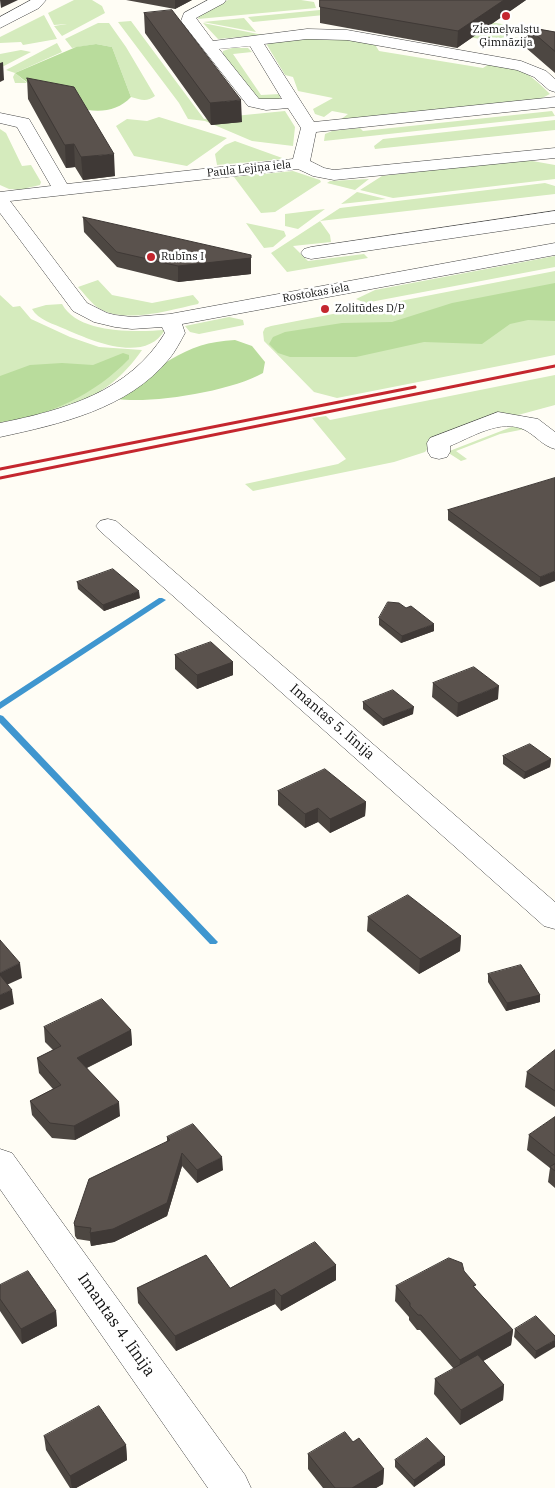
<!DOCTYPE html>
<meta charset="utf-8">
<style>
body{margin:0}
canvas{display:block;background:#fffdf5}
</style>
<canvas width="555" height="1488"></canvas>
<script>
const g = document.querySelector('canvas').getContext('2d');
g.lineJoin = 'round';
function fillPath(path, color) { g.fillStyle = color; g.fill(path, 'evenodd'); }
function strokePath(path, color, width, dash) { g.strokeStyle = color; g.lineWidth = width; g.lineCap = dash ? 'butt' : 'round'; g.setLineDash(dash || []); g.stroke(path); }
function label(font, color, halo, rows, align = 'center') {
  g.font = font + ' "IBM Plex Serif",serif'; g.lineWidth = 5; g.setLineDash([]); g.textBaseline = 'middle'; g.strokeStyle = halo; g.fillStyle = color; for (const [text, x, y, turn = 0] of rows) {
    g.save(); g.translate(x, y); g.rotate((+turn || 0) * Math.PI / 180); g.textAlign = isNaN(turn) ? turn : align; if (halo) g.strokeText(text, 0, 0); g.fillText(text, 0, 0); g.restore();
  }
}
fillPath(new Path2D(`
 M74 0H92L102 6 105 13 62 36 54 26 67 24 54 25 48 13Z
 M228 0H301L314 2 316 8 198 19 199 16Z
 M376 2 536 30 523 36 415 17Z
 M320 10 324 15 253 22 248 17Z
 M44 15 57 39 23 45 21 42 0 43V37Z
 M354 17 420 20 532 40 555 52Z
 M244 18 256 32 203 22Z
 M131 21 204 119 285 111 295 127 293 146 252 141 205 121 188 119 179 103 118 22Z
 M98 23H109L126 47 155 96C147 102 141 100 131 97L112 47 96 44 72 48 65 39Z
 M203 23 263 35 218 39Z
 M328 36 374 43 379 51 483 68 489 64C522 69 526 70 550 94L540 99 340 120 348 114 332 111 324 117 315 114 313 109 333 98 298 91 293 77 285 75 267 45 269 42Z
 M57 43 62 52 15 73 27 83H15L13 77 15 73 6 70Z
 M232 48H248L252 52 233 54 261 95 281 94 279 100H263L256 97 223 56V51Z
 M21 50 31 52 0 68V54Z
 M552 111 555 116 324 141 325 134 332 131 360 128 363 131Z
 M159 117 227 138 187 166 134 156 116 126 127 119 147 121Z
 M555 120V130L375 149 374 146 383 139Z
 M0 129 6 133 22 166 31 165 41 182 40 185 27 188 25 190 9 189 0 185Z
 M235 141 285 159 217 165 215 154 225 145Z
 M521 159 555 165V179L393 198 360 190 382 176Z
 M293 171 320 180 321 182 275 212 261 213 234 177Z
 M369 179 355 190 327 183 330 181Z
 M545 183 555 186V194L320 221 330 235 331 242 293 246 308 261 364 254 368 258 287 272 271 253 340 208Z
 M357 192 386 199 341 204Z
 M325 209 298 229 285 226V214Z
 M246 223 284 231 286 236 273 247 264 248Z
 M555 256V267L365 303 356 299 375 290Z
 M555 271V355L337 398 314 392 264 341 263 332 265 328 271 326Z
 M98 280 112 295 152 303 193 295 199 302 198 304C170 310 123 325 97 307 90 302 84 293 78 287Z
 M0 295 13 307 20 306 31 319 70 337 99 347 142 350C104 405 60 409 0 425Z
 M62 304C78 334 135 332 165 330 145 364 92 341 65 329 54 324 38 320 32 309L46 305Z
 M229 317 243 320 244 325 199 334 190 332 185 326Z
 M555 375V405L518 415H500L432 443 425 452 394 462 253 491 245 484 338 464 346 459 312 418 326 416 330 420Z
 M514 426H525L554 447 551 448 525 429 500 434 456 451 467 459 461 461 447 452Z`), '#d5ebbd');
fillPath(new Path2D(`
 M96 44 112 47 131 97C100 130 43 96 15 73L76 47Z
 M555 283V321L528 320 510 324 482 344 424 342 356 357H290L278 353 269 344 273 337 285 332 342 323 392 322 452 303Z
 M235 340 252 346 265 362 263 373C232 391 152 404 117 399 157 369 183 342 235 340Z
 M123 353 129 355V359C95 394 49 417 0 422V376L30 365 62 363 93 365Z`), '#b9dc9c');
fillPath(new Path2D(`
 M159 598H162L166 600 0 709V702Z
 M0 715 3 716 216 940 218 942 216 944H210L0 723Z`), '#3f96cf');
const minor = new Path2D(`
 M31 0H46L39 8 0 28V17Z
 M208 0H226L224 3 196 18 213 41 307 29 347 30 521 61 546 71 555 79V92L549 90 534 77 517 70 347 40 307 39 264 44 314 122 555 97V107L316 132 310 161 324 168 334 170 555 148V158L334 180 313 176 298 169 10 201 87 303 107 313 115 315 132 317 170 314 555 243V255L182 324 185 333C180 342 175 352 169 359 128 409 60 424 0 437V423C64 410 129 392 165 333L162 327 132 329 115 327 94 322 73 311 0 213V192L51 186 17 127 0 123V113L29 119 67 184 293 159 301 128 288 108 266 110 248 106 181 21 184 13ZM250 46 282 99H259L219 49Z
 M555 211V223L311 259 304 257 301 253 304 249 311 247Z
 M498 412 538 419 555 432V449C543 446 536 436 525 430 501 418 472 437 450 446V452L447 457 439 459 431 457 428 452 427 443 430 438Z
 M108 519 116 521 555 902V929L544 926 100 531 96 526 100 521Z
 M0 1149 12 1153 245 1475 251 1488H208L0 1189Z`);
strokePath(minor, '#444', 1);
fillPath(minor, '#fff');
strokePath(new Path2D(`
 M0 469 415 387
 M0 478 555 366`), '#c4262e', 3);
fillPath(new Path2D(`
 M126 0H192L175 9Z
 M320 0H526L457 48 320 23Z
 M144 13 242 122 211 125 145 33Z
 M527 27 555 32V73L525 47Z
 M27 78 115 176 83 180 75 167 66 168 28 99Z
 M83 217 251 274 178 282 117 267 84 232Z
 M555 478 540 587 448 520V510Z
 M77 582 140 598 104 611 78 589Z
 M379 618 434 631 401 643 379 625Z
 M175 655 233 662V675L197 689 175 669Z
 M433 683 498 699 457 717 432 697Z
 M363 702 413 714 383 726 363 709Z
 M503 756 551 759 550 767 524 779 503 764Z
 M278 791 366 802 365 816 330 833 318 822 305 828 278 805Z
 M368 917 461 936 460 951 419 974 367 931Z
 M488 974 540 995V1002L506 1011 488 982Z
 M44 1027 131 1030 132 1045 87 1068 120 1116 75 1140 52 1138 32 1115 30 1101 53 1089 39 1073 37 1058 53 1050 45 1042Z
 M555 1050V1107L525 1087 527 1072Z
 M555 1117V1188L548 1182 550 1168 527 1150 529 1135Z
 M167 1137 223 1170 197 1183 182 1166 167 1216 114 1242 91 1246 90 1241 77 1239 75 1236 74 1223 167 1141Z
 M336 1265V1280L281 1311 275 1304 176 1351 138 1303 137 1288H230Z
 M464 1271 476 1289 513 1330 511 1345 483 1361 504 1385 503 1400 460 1425 434 1394 435 1379 454 1369 420 1330H417L409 1320V1317L395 1301 396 1286Z
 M0 1285 56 1311 57 1326 22 1344 0 1311Z
 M515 1329 555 1336 535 1359 514 1337Z
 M44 1436 126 1445 127 1460 76 1488H70L46 1450Z
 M353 1442 384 1469 383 1484 376 1488H323L308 1469V1454Z
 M395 1460 445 1465 414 1487 395 1467Z`), '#4d4742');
fillPath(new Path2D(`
 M0 0H18L1 8Z
 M175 0H192L175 9Z
 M504 0H526L457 48 458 31Z
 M3 62 4 80 0 82V63Z
 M241 100 242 122 211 125 210 103Z
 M74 144 75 167 66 168 65 145Z
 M114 154 115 176 83 180 81 157Z
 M251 255V274L178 282V266Z
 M555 571V581L540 587V577Z
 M139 591 140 598 104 611 103 605Z
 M434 624V631L401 643 402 636Z
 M233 662V675L197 689V675Z
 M499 686 498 699 457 717 458 703Z
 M414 707 413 714 383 726V719Z
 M551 759 550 767 524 779 525 772Z
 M366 802 365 816 330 833V819Z
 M318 808V822L305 828V814Z
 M461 936 460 951 419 974 420 959Z
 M20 963 22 978 0 988V973Z
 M12 990 14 1004 0 1010V995Z
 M540 995V1002L506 1011 507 1003Z
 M131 1030 132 1045 78 1072 77 1058Z
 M119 1102 120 1116 75 1140 74 1126Z
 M182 1153V1166L167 1216 114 1242 91 1246 90 1233Z
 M222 1157 223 1170 197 1183V1170Z
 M336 1265V1280L281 1311V1296Z
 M275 1289V1304L176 1351 175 1336Z
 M56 1311 57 1326 22 1344 21 1329Z
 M513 1330 511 1345 459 1375 460 1360Z
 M555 1340V1347L535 1359 536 1351Z
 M504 1385 503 1400 460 1425 461 1410Z
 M126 1445 127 1460 76 1488H72L70 1476Z
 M445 1457V1465L414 1487V1480Z
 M384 1469 383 1484 376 1488H352Z`), '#3f3936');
const building = new Path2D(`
 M320 0H504L458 31 320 7Z
 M172 10 241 100 210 103 144 13Z
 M527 27 555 32V51Z
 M27 78 74 87 114 154 81 157 74 144 65 145Z
 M83 217 251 255V258L178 266 117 252Z
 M555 478V571L540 577 448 510Z
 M113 569 139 591 103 605 77 582Z
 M388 602 399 603 406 608 411 606 434 624 402 636 379 618Z
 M211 642 233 662 197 675 175 655Z
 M474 667 499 686 458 703 433 683Z
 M393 690 414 707 383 719 363 702Z
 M530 744 551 759 525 772 503 756Z
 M325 769 366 802 330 819 318 808 305 814 278 791Z
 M408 895 461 936 420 959 368 917Z
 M0 940 20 963 0 973Z
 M521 965 540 995 507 1003 488 974Z
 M0 975 12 990 0 995Z
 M102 999 131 1030 77 1058 119 1102 74 1126 50 1123 30 1101 61 1085 37 1058 61 1046 44 1027Z
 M555 1050V1091L527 1072Z
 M555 1117V1156L529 1135Z
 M193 1124 222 1157 197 1170 182 1153 167 1203 113 1229 90 1233 91 1228 75 1226 74 1223 89 1179 170 1140 167 1137Z
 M555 1164V1171L550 1167Z
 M315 1242 336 1265 281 1296 275 1289 175 1336 137 1288 206 1255 230 1288Z
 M449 1258 462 1263 464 1271 476 1285 473 1286 513 1330 460 1360 421 1315H418L410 1306V1303L396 1286Z
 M28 1271 56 1311 21 1329 0 1299V1285Z
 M536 1316 555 1336V1340L536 1351 515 1329Z
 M478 1355 504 1385 461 1410 435 1379Z
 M99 1406 126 1445 70 1476 44 1436Z
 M345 1432 353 1442 359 1438 384 1469 352 1488H335L308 1454Z
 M427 1438 445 1457 414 1480 395 1460Z`);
fillPath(building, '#5a524d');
strokePath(building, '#3f3936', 1);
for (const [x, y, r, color] of [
 [506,16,5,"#c4262e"],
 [151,257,5,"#c4262e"],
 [325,309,5,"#c4262e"]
]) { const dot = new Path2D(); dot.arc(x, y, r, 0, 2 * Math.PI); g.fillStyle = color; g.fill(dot); strokePath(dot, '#fff', 2); }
label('11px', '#111', '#fff', [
 ["Ziemeļvalstu",506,30,"center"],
 ["Ģimnāzija",506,43,"center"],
 ["Rubīns I",161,257],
 ["Zolitūdes D/P",335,309]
], 'left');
label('11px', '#111', '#fff', [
 ["Paula Lejiņa iela",249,169,-6],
 ["Rostokas iela",316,293,-10]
]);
label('14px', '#111', '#fff', [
 ["Imantas 5. līnija",332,722,41]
]);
label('16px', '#111', '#fff', [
 ["Imantas 4. līnija",116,1325,55]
]);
</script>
